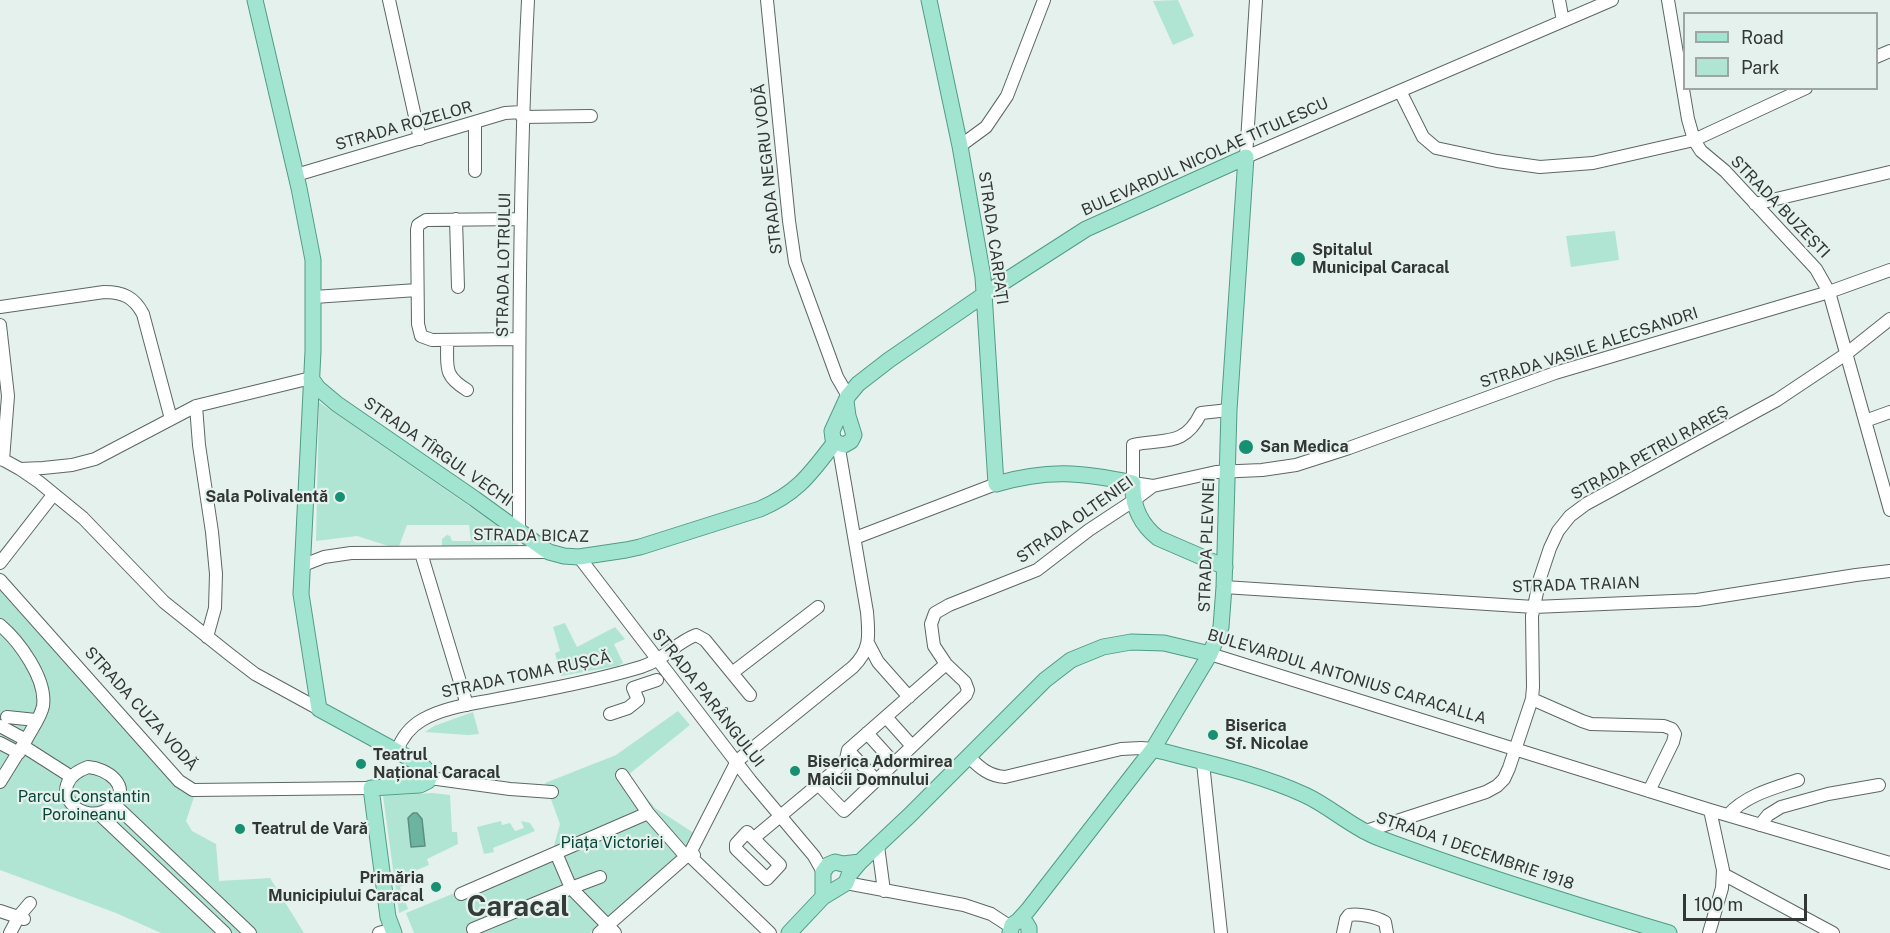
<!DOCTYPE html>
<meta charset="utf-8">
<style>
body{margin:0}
#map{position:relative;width:1890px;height:933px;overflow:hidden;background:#e5f1ec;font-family:"Public Sans",sans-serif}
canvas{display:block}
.legend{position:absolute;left:1683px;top:12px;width:195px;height:78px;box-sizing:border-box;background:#e5f1ec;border:2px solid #9da6a3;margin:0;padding:8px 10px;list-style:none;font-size:18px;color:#323635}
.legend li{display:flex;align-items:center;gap:12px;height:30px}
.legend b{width:30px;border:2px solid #9da6a3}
.scale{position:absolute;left:1683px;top:894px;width:124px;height:27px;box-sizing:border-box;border:3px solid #323635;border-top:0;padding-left:8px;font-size:18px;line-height:21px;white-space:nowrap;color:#323635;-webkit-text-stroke:4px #e5f1ec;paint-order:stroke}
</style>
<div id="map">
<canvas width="1890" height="933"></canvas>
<ul class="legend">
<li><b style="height:8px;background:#a1e5d1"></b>Road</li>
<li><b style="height:16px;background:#b1e5d3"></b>Park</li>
</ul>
<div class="scale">100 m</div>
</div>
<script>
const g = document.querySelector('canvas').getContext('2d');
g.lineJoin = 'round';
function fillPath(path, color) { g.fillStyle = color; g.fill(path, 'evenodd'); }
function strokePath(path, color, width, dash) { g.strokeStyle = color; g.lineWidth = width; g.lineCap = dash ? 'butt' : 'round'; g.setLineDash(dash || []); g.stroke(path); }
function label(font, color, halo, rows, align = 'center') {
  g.font = font + ' "Public Sans",sans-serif'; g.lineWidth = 4.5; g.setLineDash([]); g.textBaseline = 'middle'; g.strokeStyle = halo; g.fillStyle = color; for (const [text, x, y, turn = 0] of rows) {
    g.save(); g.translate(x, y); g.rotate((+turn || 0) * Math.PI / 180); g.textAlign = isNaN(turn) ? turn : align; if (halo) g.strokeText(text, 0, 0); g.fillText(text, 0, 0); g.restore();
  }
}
fillPath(new Path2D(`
 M1178 0 1194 36 1173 45 1153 1Z
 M1615 231 1619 260 1571 267 1566 236Z
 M319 402 517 539 518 545 517 549H442V539L447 535 450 536 452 541H471L469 525H407L398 549 357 536 316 541Z
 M0 587 194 797 186 821 192 831 216 844 219 881 270 878 304 933H161L116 913 0 870Z
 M565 623 577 647 615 627 625 639 614 644 623 663 618 666 561 676 555 653 560 651 553 627Z
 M678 711 690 725 628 775 655 808 694 833 686 850 604 923 598 925 590 933H414L406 913 552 853 560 824 545 783 616 755Z
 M473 712 479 734 468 735 425 732 434 726Z
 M432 793 450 795 452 832H457L458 844 427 859 429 865 412 872 416 880 400 887 408 909 399 913 383 796Z
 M501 821 502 825 510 823 515 831 524 828 521 821 530 823 535 831 493 848 494 852 484 854 477 827Z`), '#b1e5d3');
const water = new Path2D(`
 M413 813H417L422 819 425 846 411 847 408 818Z`);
fillPath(water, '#6db49e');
strokePath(water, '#5b8e7e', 1.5);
const minor = new Path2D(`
 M389 0 420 139
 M767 0 789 221 795 262 837 377 848 396
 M1256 0 1246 157 1612 0
 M1559 0 1563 21
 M1668 0 1688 119 1694 140 1701 151 1725 171 1816 269 1829 292 1890 510
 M1876 57 1890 51
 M1400 91 1423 137 1436 148 1497 161 1540 167 1593 163 1694 140 1806 88
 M522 117 591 116
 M475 123V171
 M960 146 986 127 1007 96 1044 0
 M296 175 505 113 522 112
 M1755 204 1890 172
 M456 219 458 287
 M314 297 417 290
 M0 307 104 292C123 292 134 297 143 314L171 419
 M0 325 8 396 3 460
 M519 339 432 340 421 336 418 324 417 230 418 225 426 220 521 219
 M447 340C448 366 442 375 467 390
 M196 406 199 445 212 532 216 574 215 608 207 637
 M1229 410 1201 413C1184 448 1163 438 1133 445V483L1153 486 1216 472 1262 470 1296 465 1349 448 1555 373 1829 292 1890 270
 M1865 421 1890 412
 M0 458 20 469 39 482 83 518 164 602 229 654 255 674 319 709
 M20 469 43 468 72 465 95 459 196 406 311 378
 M519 531C519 354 519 177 528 0
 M855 538 996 484
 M421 553 467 705
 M579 557 750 780 814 856 823 872
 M0 563 53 495
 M301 566 324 557 351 553 549 552
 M0 580 179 781 193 790 371 788
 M1224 587 1534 607 1697 600 1856 575 1890 571
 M0 625C19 641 47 679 43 706 41 717 31 730 26 740
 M868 643 878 662 909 697
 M1210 654 1710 810 1890 863
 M732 673 818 607
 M1532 699 1582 721 1591 724 1664 726 1672 729 1675 734 1673 742 1649 791
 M610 714 628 708 638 700 633 688 657 680
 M7 717 36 720
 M886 717 912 746
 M0 726 26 740 0 782
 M867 733 894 763
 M0 743 19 753
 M23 746 70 776
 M848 750 876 780
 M397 751C402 737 410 727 422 720 444 707 473 704 497 699 545 690 594 681 641 667 664 660 675 643 696 635L705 640 750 695
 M969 757C980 768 989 776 1005 777L1121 749 1141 748 1153 749
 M1203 763 1221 933
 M88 767C106 768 133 786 113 805 84 833 39 785 88 767Z
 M622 775 648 813 682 852
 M430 778 510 789 552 792
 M818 784 844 811 966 695 968 690 965 682 946 664 934 646 931 624 935 613 949 605 1037 570 1089 530 1133 501 1153 486
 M114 804 250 933
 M99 814 225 933
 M1728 815C1746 795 1774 788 1798 780
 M1760 825 1768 815 1781 807 1828 794 1879 785
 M747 832 780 865 767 879 736 849V844Z
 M1363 832 1486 792 1497 786 1504 779 1509 768 1532 699 1533 687 1532 616 1540 578 1550 548 1558 531 1570 516 1586 504 1777 400 1846 354 1890 319
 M754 838 839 767 846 759 848 750 946 664
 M878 846 884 891
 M556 853 571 888 615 933
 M694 855 692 858 770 933
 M1723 874 1833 933
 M846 883 964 905 991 914 1011 927
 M568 889 600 877
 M461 894 648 813
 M0 911 24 919
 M473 929 565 891
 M10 933 19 916 30 903
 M379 933 393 929
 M599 933 690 853 737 761 853 667C871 649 869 636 867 612L838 443
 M1343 933 1346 919 1349 915C1359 913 1376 917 1385 922L1387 933
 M1709 933 1722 888 1723 870 1710 810`);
const major = new Path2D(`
 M255 0 299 188 313 260V351L301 594 319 709 420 764C426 768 432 773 428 781L420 785 371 788 388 917 394 933
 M929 0 960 146 983 277 996 484C1048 469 1081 472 1133 483 1132 505 1140 524 1158 538L1225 567
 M311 378 318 388 337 404 475 499 540 546 549 552 564 556 579 557 626 550 640 547 760 509C798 493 811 473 835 442
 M846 401 848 416 854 435 851 441 844 445 835 442 833 439 832 431 848 396 858 384 889 360 985 294 1086 229 1246 157 1229 410 1224 587 1221 627 1210 654 1153 749 1028 910 1018 921 1012 925 1010 933
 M1153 749C1203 762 1257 773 1305 795 1331 807 1352 828 1379 838 1475 874 1572 904 1669 933
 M823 897V872L828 865 835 862 843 864 860 862
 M1026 923 1029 928V933
 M789 933 823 897 846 883 849 875 860 862 909 816 1045 680 1071 660 1103 647 1131 642 1164 643 1210 654`);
strokePath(minor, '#5d6763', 14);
strokePath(major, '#519c86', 17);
strokePath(minor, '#fff', 12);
strokePath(major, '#a1e5d1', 15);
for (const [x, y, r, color] of [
 [1298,259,8,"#168f73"],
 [1246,447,8,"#168f73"],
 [340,497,6,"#168f73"],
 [1213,735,6,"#168f73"],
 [361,764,6,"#168f73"],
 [795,771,6,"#168f73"],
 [240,829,6,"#168f73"],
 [436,887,6,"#168f73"]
]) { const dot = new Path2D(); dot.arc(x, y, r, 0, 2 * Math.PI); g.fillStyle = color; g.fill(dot); strokePath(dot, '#e5f1ec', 2); }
label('16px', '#323635', '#e5f1ec', [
 ["STRADA ROZELOR",404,126,-16],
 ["BULEVARDUL NICOLAE TITULESCU",1205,157,-24],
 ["STRADA NEGRU VODĂ",768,169,-96],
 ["STRADA BUZEȘTI",1780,207,46],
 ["STRADA CARPAȚI",993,238,82],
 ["STRADA LOTRULUI",504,265,-89],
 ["STRADA VASILE ALECSANDRI",1589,348,-18],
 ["STRADA TÎRGUL VECHI",438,452,35],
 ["STRADA PETRU RAREȘ",1650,453,-29],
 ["STRADA OLTENIEI",1075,520,-35],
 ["STRADA BICAZ",531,536,1],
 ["STRADA PLEVNEI",1207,545,-88],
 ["STRADA TRAIAN",1576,585,-2],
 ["STRADA TOMA RUȘCĂ",526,675,-12],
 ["BULEVARDUL ANTONIUS CARACALLA",1347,677,17],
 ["STRADA PARÂNGULUI",708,698,52],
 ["STRADA CUZA VODĂ",141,709,48],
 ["STRADA 1 DECEMBRIE 1918",1475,851,19]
]);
label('bold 16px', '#323635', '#e5f1ec', [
 ["Spitalul",1312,250],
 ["Municipal Caracal",1312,268],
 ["San Medica",1260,447],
 ["Sala Polivalentă",328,497,"right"],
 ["Biserica",1225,726],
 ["Sf. Nicolae",1225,744],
 ["Teatrul",373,755],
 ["Național Caracal",373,773],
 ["Biserica Adormirea",807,762],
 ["Maicii Domnului",807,780],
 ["Teatrul de Vară",252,829],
 ["Primăria",424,878,"right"],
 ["Municipiului Caracal",424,896,"right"]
], 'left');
label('16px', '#084738', '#e5f1ec', [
 ["Parcul Constantin",84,797],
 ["Poroineanu",84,815],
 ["Piața Victoriei",612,843]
]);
label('bold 28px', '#333c38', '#e5f1ec', [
 ["Caracal",518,907]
]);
</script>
